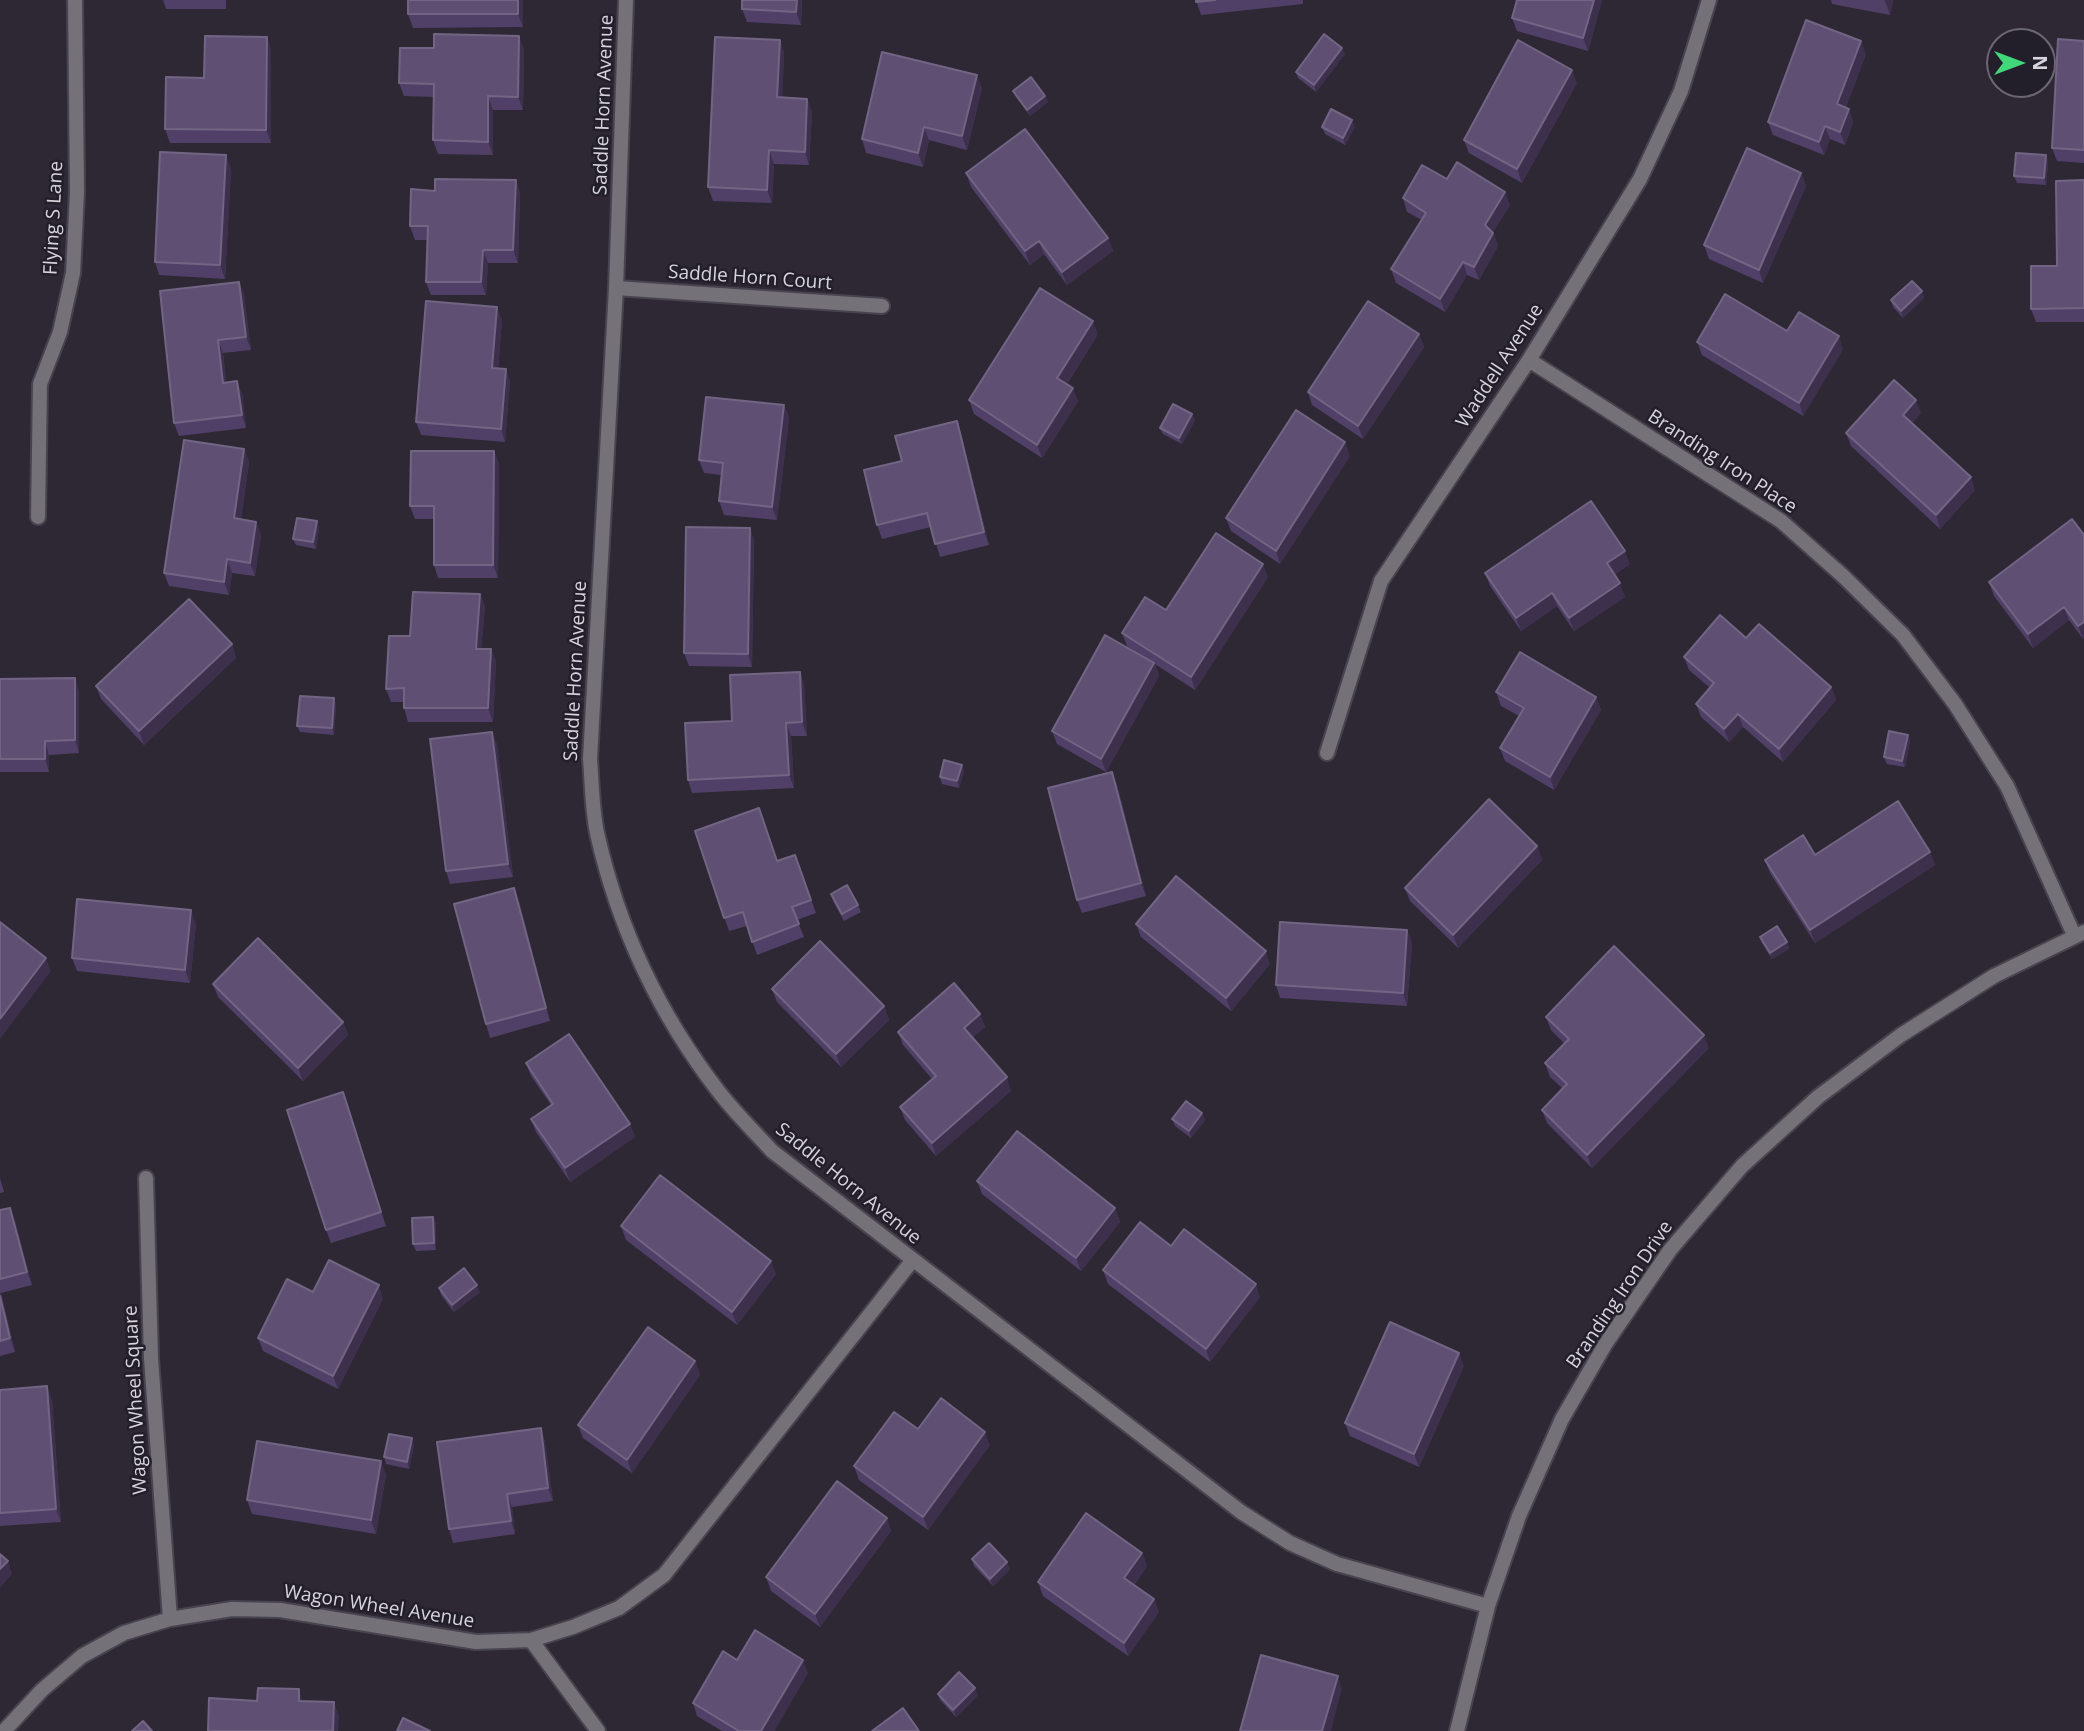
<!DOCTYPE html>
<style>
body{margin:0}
#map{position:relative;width:2084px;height:1731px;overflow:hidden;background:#2d2834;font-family:"Open Sans",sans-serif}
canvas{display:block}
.north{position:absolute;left:1986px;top:28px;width:70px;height:70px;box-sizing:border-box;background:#231f2a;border:2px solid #6b6771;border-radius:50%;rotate:90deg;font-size:19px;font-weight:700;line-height:28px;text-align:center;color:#d7d4dc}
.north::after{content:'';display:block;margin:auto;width:24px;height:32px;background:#42d77b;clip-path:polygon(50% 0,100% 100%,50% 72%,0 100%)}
</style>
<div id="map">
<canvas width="2084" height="1731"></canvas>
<div class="north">N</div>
</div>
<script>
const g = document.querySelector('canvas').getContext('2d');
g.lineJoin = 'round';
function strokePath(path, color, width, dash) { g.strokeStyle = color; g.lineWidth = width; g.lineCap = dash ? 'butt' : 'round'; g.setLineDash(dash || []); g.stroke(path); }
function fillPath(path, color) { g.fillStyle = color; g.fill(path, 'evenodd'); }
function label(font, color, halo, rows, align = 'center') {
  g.font = font + ' "Open Sans",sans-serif'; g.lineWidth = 5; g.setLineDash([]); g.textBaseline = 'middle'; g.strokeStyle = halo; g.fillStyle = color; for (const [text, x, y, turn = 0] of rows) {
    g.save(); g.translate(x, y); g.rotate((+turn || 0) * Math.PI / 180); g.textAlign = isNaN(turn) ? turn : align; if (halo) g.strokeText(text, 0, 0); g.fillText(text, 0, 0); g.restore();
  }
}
const minor = new Path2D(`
 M626 0 616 288 590 759C592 783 592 809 597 833 618 927 660 1016 719 1092 735 1113 755 1132 772 1151L1241 1512 1290 1543 1337 1564 1488 1606
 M616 288 882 306
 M1529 360 1781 521 1843 576 1903 635 1955 704 2007 786 2074 935
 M38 517 40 384 60 332 73 273 77 192 75 0
 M1327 753 1381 581 1529 360 1640 179 1681 91 1709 0
 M146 1178 151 1358 170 1619
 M531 1640 598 1731
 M4 1731 42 1690 82 1656 124 1633 170 1619 232 1609 280 1610 476 1642 531 1640 573 1627 619 1608 664 1575 912 1261
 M1457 1731 1488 1606 1519 1516 1562 1419 1606 1343 1670 1250 1742 1166 1818 1097 1901 1035 1994 976 2084 932`);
strokePath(minor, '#48444f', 18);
strokePath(minor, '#747178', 14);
fillPath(new Path2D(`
 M163 0H226V9H166Z
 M523 0V27L413 28 408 14Z
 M802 0 801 25 747 22 742 9Z
 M1196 0H1303V4L1201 15Z
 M1517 0H1602L1588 51 1517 31 1512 18Z
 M1831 0H1893L1890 15 1832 4Z
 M267 37 271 50V143H170L165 129 204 78Z
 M780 40 784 53 782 98 807 99 812 112 809 165 774 164 772 203 713 201 708 187Z
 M2084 41V163L2057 161 2052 148Z
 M524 49 523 110H493V155L438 154 433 140 434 97 404 96 399 83Z
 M1345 54 1316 92 1298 78 1296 72Z
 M1866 54 1846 107 1849 109 1853 122 1845 145 1830 139 1824 155 1773 135 1768 122Z
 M1577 83 1522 183 1469 153 1464 140Z
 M982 88 967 150 929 140 923 167 866 153 862 139Z
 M1013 91 1045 96 1048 102 1030 116 1016 97Z
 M1322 127H1355L1345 145 1325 134Z
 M2046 155 2048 162 2046 185 2017 183 2014 176Z
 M231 168 225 279 159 275 155 262Z
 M966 173 1108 238 1113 251 1067 285 1044 254 1030 265 971 187Z
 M1801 173 1806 186 1763 283 1709 259 1704 245Z
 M1447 179 1510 205 1493 232 1498 246 1479 280 1467 275 1445 312 1396 283 1391 269 1422 220 1407 212 1403 198Z
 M516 180 520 193 518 263H488L486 295H431L426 282 427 240H415L410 226 435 191Z
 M2084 180V322H2036L2031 309 2057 266Z
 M239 282 244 295 251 350 223 353 226 382 242 394 246 428 179 436 174 423Z
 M1922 291 1924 298 1903 318 1893 307 1891 300Z
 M502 320 498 369H506L510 382 505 442 421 435 416 422Z
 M1787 331 1843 349 1803 416 1702 355 1697 342Z
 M1098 334 1067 384 1078 401 1042 458 974 414 969 400Z
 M1419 334 1424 347 1363 439 1312 405 1308 392Z
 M784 405 789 418 777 520 724 515 719 501 721 475 704 473 699 460Z
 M1921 413 1912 423 1975 490 1940 529 1851 446 1846 433Z
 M1195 420 1182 444 1163 434 1160 428Z
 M957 421 961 434 989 545 940 557 931 527 882 539 877 525 902 461Z
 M244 449 249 462 241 519 256 522 261 535 255 576 232 573 229 595 169 586 164 573Z
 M494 451 499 464 498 578H438L434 565V519H415L410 506Z
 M1350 456 1280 564 1231 531 1226 518Z
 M319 528 316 549 296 545 293 539Z
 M750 528 754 541 752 667 689 666 684 653Z
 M2084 535V639H2083L2069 620 2033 648 1994 596 1989 582Z
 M1630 564 1614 575 1625 597 1574 631 1557 606 1521 631 1490 586 1485 573Z
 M1268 577 1195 690 1155 664 1159 676 1106 772 1057 744 1052 731 1140 655 1127 646 1122 633Z
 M480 594 485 607 481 649H491L496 662 493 722H408L404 708V702H391L386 689 410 636Z
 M1746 638 1831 687 1836 700 1783 762 1743 727 1729 742 1701 717 1696 704 1710 688 1689 670 1684 657Z
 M232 644 236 658 144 745 101 699 96 686Z
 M800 672 804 685 807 736H791L794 788 692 793 688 780 732 721Z
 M75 678 79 692V753L49 755V772H0V679Z
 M1496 692 1596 697 1601 710 1554 790 1505 761 1500 748 1519 716 1501 706Z
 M334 698 336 705 334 735 300 732 297 726Z
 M492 732 497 745 513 877 450 884 446 871Z
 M1908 735 1910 741 1905 767 1887 764 1884 757Z
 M964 771 959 788 942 784 940 777Z
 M1112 772 1117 785 1146 896 1082 913 1077 900Z
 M695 831 777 861 795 855 816 913 797 920 804 937 757 955 747 926 729 931Z
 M1537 846 1542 860 1458 948 1410 901 1405 888Z
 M1930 852 1935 865 1815 943 1770 873 1765 860 1815 855Z
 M831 894 858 905 861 912 844 921 833 901Z
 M519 901 550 1021 490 1038 486 1024Z
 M196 924 190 983 77 971 72 958Z
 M1136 924 1270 964 1231 1011 1141 937Z
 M1407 930 1412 943 1407 1006 1280 998 1276 985Z
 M1760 937 1787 942 1789 949 1772 959 1762 943Z
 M213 984 343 1022 348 1035 303 1081 218 997Z
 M772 989 884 1006 889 1020 841 1067 777 1002Z
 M980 1014 985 1027 972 1038 1011 1091 936 1156 905 1120 900 1107 932 1079 903 1045 898 1032Z
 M1546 1017 1709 1048 1592 1168 1547 1123 1542 1110 1562 1088 1550 1077 1545 1063 1565 1044 1551 1030Z
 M526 1063 630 1124 635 1137 570 1182 536 1132 531 1119 551 1105 531 1076Z
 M348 1105 386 1226 331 1243 326 1230Z
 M1202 1113 1205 1120 1191 1138 1175 1126 1172 1119Z
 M0 1178 4 1192 0 1193Z
 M977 1181 1115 1208 1120 1222 1081 1271 982 1194Z
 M0 1210 15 1221 32 1285 1 1293 15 1352 0 1356Z
 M433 1217 436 1224V1250L416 1251 413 1244Z
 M621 1226 776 1274 737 1325 626 1240Z
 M1171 1246 1260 1297 1210 1362 1108 1284 1103 1270Z
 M439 1288 480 1292 454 1312 441 1295Z
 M313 1292 383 1299 338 1389 263 1351 258 1338Z
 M695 1361 700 1375 632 1473 583 1438 578 1425Z
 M1464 1366 1419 1467 1350 1436 1345 1423Z
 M0 1390 52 1400 61 1522 0 1526Z
 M541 1428 545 1442 553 1501 512 1507 515 1534 453 1543 449 1529Z
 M414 1445 409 1469 386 1464 384 1457Z
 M990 1445 928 1530 859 1480 854 1466Z
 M386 1474 376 1534 252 1514 247 1500Z
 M887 1518 891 1531 820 1627 771 1591 766 1577Z
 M1142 1553 1147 1566 1134 1585 1154 1599 1159 1612 1128 1656 1043 1596 1038 1582Z
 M972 1559 1010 1569 993 1586 974 1566Z
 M737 1660 808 1673 774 1731H722L697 1716 693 1703Z
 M938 1694 978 1695 956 1717 940 1700Z`), '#504067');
fillPath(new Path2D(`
 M518 0H523V27L518 14Z
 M797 0H802L801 25 796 12Z
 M1594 0H1602L1588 51 1583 38Z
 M1885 0H1893L1890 15 1885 1Z
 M519 36 524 49 523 110 518 97Z
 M267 37 271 50V143L266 130Z
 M780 40 784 53 782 111 777 97Z
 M1861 41 1866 54 1842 117 1837 104Z
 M1342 48 1345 54 1316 92 1314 85Z
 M1572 70 1577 83 1522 183 1517 169Z
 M977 75 982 88 967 150 962 136Z
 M488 96 493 110V155L488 142Z
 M1045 96 1048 102 1030 116 1027 110Z
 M807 99 812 112 809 165 805 152Z
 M1849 109 1853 122 1845 145 1840 132Z
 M1352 120 1355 127 1345 145 1343 138Z
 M1825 126 1830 139 1824 155 1819 142Z
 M924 127 929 140 923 167 918 153Z
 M769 150 774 164 772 203 767 190Z
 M226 155 231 168 225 279 220 265Z
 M2046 155 2048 162 2046 185 2044 178Z
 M1801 173 1806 186 1763 283 1759 270Z
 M516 180 520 193 518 263 513 250Z
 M1505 192 1510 205 1489 238 1485 225Z
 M1493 233 1498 246 1479 280 1474 267Z
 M1108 238 1113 251 1067 285 1062 272Z
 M1039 241 1044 254 1030 265 1025 251Z
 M483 250 488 263 486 295 481 282Z
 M1463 262 1467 275 1445 312 1440 299Z
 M239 282 244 295 251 350 246 337Z
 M1922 291 1924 298 1903 318 1901 311Z
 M497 307 502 320 497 381 492 368Z
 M1093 321 1098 334 1062 391 1057 378Z
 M1419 334 1424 347 1363 439 1358 426Z
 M1839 336 1843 349 1803 416 1799 403Z
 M218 340 223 353 228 396 223 383Z
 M506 369 510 382 505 442 501 429Z
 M237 381 242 394 246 428 242 415Z
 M1073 388 1078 401 1042 458 1037 445Z
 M1916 400 1921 413 1908 428 1903 415Z
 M784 405 789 418 777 520 772 507Z
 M1192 414 1195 420 1182 444 1179 438Z
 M957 421 961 434 989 545 984 532Z
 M1345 442 1350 456 1280 564 1276 551Z
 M244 449 249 462 239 531 234 518Z
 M494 451 499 464 498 578 493 565Z
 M1971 477 1975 490 1940 529 1936 515Z
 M317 521 319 528 316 549 313 542Z
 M256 522 261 535 255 576 250 563Z
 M750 528 754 541 752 667 748 654Z
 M1625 551 1630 564 1611 577 1607 563Z
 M227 559 232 573 229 595 224 582Z
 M1263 564 1268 577 1195 690 1191 677Z
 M1620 583 1625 597 1574 631 1569 618Z
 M1552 593 1557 606 1521 631 1516 618Z
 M480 594 485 607 480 662 476 649Z
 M2064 607 2069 620 2033 648 2028 634Z
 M2084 622V639H2083L2078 626Z
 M232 644 236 658 144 745 139 731Z
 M491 649 496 662 493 722 488 708Z
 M1154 663 1159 676 1106 772 1101 759Z
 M800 672 804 685 807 736 802 722Z
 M75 678 79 692V753L75 740Z
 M1831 687 1836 700 1783 762 1779 749Z
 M1596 697 1601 710 1554 790 1550 777Z
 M334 698 336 705 334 735 332 728Z
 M1738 714 1743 727 1729 742 1724 729Z
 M786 723 791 736 794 788 789 775Z
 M492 732 497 745 513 877 508 864Z
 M1908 735 1910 741 1905 767 1902 761Z
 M45 741 49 755V772L45 759Z
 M962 765 964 771 959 788 957 781Z
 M1112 772 1117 785 1146 896 1141 883Z
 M1537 846 1542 860 1458 948 1453 935Z
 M1930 852 1935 865 1815 943 1810 930Z
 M514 888 519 901 550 1021 546 1008Z
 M191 910 196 924 190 983 185 970Z
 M1407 930 1412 943 1407 1006 1403 993Z
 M1787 942 1789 949 1772 959 1770 953Z
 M1266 951 1270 964 1231 1011 1226 998Z
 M46 958 51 971 0 1039V1019Z
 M884 1006 889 1020 841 1067 836 1054Z
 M980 1014 985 1027 969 1041 964 1028Z
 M343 1022 348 1035 303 1081 298 1068Z
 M1704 1035 1709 1048 1592 1168 1587 1155Z
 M1007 1077 1011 1091 936 1156 932 1143Z
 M343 1092 348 1105 386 1226 381 1212Z
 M1202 1113 1205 1120 1191 1138 1189 1131Z
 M630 1124 635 1137 570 1182 565 1168Z
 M10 1208 15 1221 32 1285 27 1272Z
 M1115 1208 1120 1222 1081 1271 1076 1258Z
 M433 1217 436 1224V1250L434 1243Z
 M771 1261 776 1274 737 1325 732 1312Z
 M1256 1284 1260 1297 1210 1362 1206 1349Z
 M379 1285 383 1299 338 1389 333 1376Z
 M477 1285 480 1292 454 1312 452 1305Z
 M0 1291 15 1352 10 1338 0 1296Z
 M1459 1353 1464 1366 1419 1467 1414 1454Z
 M695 1361 700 1375 632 1473 627 1460Z
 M47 1386 52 1400 61 1522 56 1509Z
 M541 1428 545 1442 553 1501 548 1488Z
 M985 1432 990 1445 928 1530 923 1517Z
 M412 1438 414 1445 409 1469 407 1462Z
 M381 1461 386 1474 376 1534 371 1520Z
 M507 1494 512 1507 515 1534 511 1521Z
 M887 1518 891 1531 820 1627 815 1614Z
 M1142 1553 1147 1566 1129 1591 1124 1578Z
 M8 1561 12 1574 0 1588V1569Z
 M1007 1562 1010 1569 993 1586 990 1579Z
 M1154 1599 1159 1612 1128 1656 1124 1643Z
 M803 1660 808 1673 774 1731H761Z
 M1338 1676 1342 1689 1331 1731H1322Z
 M975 1688 978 1695 956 1717 953 1710Z
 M299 1689 303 1703 299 1701Z
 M334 1702 339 1716 338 1731H333Z`), '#3c304d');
const building = new Path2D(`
 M408 0H518V14H408Z
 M742 0H797L796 12 742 9Z
 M1196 0H1215L1196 2Z
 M1517 0H1594L1583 38 1512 18Z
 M1806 20 1861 41 1837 104 1849 109 1840 132 1825 126 1819 142 1768 122Z
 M434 34 519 36 518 97 488 96V142L433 140 434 84 399 83 400 48H434Z
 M1324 34 1342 48 1314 85 1296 72Z
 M205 36 267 37 266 130 165 129 166 77 204 78Z
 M715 37 780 40 777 97 807 99 805 152 769 150 767 190 708 187Z
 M2058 39 2084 41V150L2052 148Z
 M1518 40 1572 70 1517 169 1464 140Z
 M882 52 977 75 962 136 924 127 918 153 862 139Z
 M1031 77 1045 96 1027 110 1013 91Z
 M1331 109 1352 120 1343 138 1322 127Z
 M1025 129 1108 238 1062 272 1039 241 1025 251 966 173Z
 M1747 148 1801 173 1759 270 1704 245Z
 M160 152 226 155 220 265 155 262Z
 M2016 153 2046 155 2044 178 2014 176Z
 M1457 162 1505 192 1485 225 1493 233 1474 267 1463 262 1440 299 1391 269 1426 213 1403 198 1422 165 1447 179Z
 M435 179 516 180 513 250H483L481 282H426L428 226H410L411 189 435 191Z
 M2084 180V308L2031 309V266H2057L2056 181Z
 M1912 281 1922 291 1901 311 1891 300Z
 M239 282 246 337 218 340 223 383 237 381 242 415 174 423 160 291Z
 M1040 288 1093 321 1057 378 1073 388 1037 445 969 400Z
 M1725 294 1787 331 1799 312 1839 336 1799 403 1697 342Z
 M426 301 497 307 492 368 506 369 501 429 416 422Z
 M1368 301 1419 334 1358 426 1308 392Z
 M1894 380 1916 400 1903 415 1971 477 1936 515 1846 433Z
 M706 397 784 405 772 507 719 501 723 463 699 460Z
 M1173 404 1192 414 1179 438 1160 428Z
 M1296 410 1345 442 1276 551 1226 518Z
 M957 421 984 532 935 544 927 513 877 525 864 470 902 461 895 436Z
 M184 440 244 449 234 518 256 522 250 563 227 559 224 582 164 573Z
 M411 451H494L493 565H434V506H410Z
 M1591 501 1625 551 1607 563 1620 583 1569 618 1552 593 1516 618 1485 573Z
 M297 518 317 521 313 542 293 539Z
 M2072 519 2084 535V622L2078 626 2064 607 2028 634 1989 582Z
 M686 527 750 528 748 654 684 653Z
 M1216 533 1263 564 1191 677 1122 633 1145 597 1166 610Z
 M413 592 480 594 476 649H491L488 708H404V688L386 689 389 636H410Z
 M189 599 232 644 139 731 96 686Z
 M1720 615 1746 638 1759 624 1831 687 1779 749 1738 714 1724 729 1696 704 1714 683 1684 657Z
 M1105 635 1154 663 1101 759 1052 731Z
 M1520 652 1596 697 1550 777 1500 748 1524 708 1496 692Z
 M800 672 802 722 786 723 789 775 688 780 685 723 732 721 730 675Z
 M75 678V740L45 741V759H0V679Z
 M300 696 334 698 332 728 297 726Z
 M1889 731 1908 735 1902 761 1884 757Z
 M492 732 508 864 446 871 430 739Z
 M944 760 962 765 957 781 940 777Z
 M1112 772 1141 883 1077 900 1048 788Z
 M1489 799 1537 846 1453 935 1405 888Z
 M1898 801 1930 852 1810 930 1765 860 1803 835 1815 855Z
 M759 808 777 861 795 855 811 900 792 907 799 924 752 942 743 912 724 918 695 831Z
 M1176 876 1266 951 1226 998 1136 924Z
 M847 885 858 905 842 914 831 894Z
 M514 888 546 1008 486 1024 454 904Z
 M77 899 191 910 185 970 72 958Z
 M0 922 46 958 0 1019Z
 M1280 922 1407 930 1403 993 1276 985Z
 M1777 926 1787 942 1770 953 1760 937Z
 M258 938 343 1022 298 1068 213 984Z
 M820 941 884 1006 836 1054 772 989Z
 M1614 946 1704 1035 1587 1155 1542 1110 1567 1084 1545 1063 1569 1039 1546 1017Z
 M954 983 980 1014 964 1028 1007 1077 932 1143 900 1107 936 1076 898 1032Z
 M569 1034 630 1124 565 1168 531 1119 553 1104 526 1063Z
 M343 1092 381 1212 326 1230 287 1110Z
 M1186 1101 1202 1113 1189 1131 1172 1119Z
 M1017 1131 1115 1208 1076 1258 977 1181Z
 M660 1175 771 1261 732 1312 621 1226Z
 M10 1208 27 1272 0 1279V1210Z
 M433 1217 434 1243 413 1244 412 1218Z
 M1140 1222 1171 1246 1184 1229 1256 1284 1206 1349 1103 1270Z
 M329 1260 379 1285 333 1376 258 1338 287 1279 313 1292Z
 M464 1268 477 1285 452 1305 439 1288Z
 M0 1296 10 1338 0 1341Z
 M1390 1322 1459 1353 1414 1454 1345 1423Z
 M648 1327 695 1361 627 1460 578 1425Z
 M47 1386 56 1509 0 1513V1390Z
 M941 1398 985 1432 923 1517 854 1466 894 1412 918 1429Z
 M541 1428 548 1488 507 1494 511 1521 449 1529 437 1442Z
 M389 1434 412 1438 407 1462 384 1457Z
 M257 1441 381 1461 371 1520 247 1500Z
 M837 1481 887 1518 815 1614 766 1577Z
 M1086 1513 1142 1553 1124 1578 1154 1599 1124 1643 1038 1582Z
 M989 1543 1007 1562 990 1579 972 1559Z
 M0 1554 8 1561 0 1569Z
 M755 1630 803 1660 761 1731H739L693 1703 723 1651 737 1660Z
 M1261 1655 1338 1676 1322 1731H1240Z
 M959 1672 975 1688 953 1710 938 1694Z
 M258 1688 299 1689V1701L334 1702 333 1731H208L209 1698 257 1701Z
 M903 1708 919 1731H872Z
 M403 1718 430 1731H397Z
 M143 1721 152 1731H132Z`);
fillPath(building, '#5f5073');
strokePath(building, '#726584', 2);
label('19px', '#d7d4dc', '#231f2a', [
 ["Saddle Horn Avenue",604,105,-88],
 ["Flying S Lane",54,218,-87],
 ["Saddle Horn Court",750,278,4],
 ["Waddell Avenue",1500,366,-57],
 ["Branding Iron Place",1722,462,33],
 ["Saddle Horn Avenue",576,671,-87],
 ["Saddle Horn Avenue",848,1184,39],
 ["Branding Iron Drive",1620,1295,-56],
 ["Wagon Wheel Square",136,1400,-93],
 ["Wagon Wheel Avenue",379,1607,9]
]);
</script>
